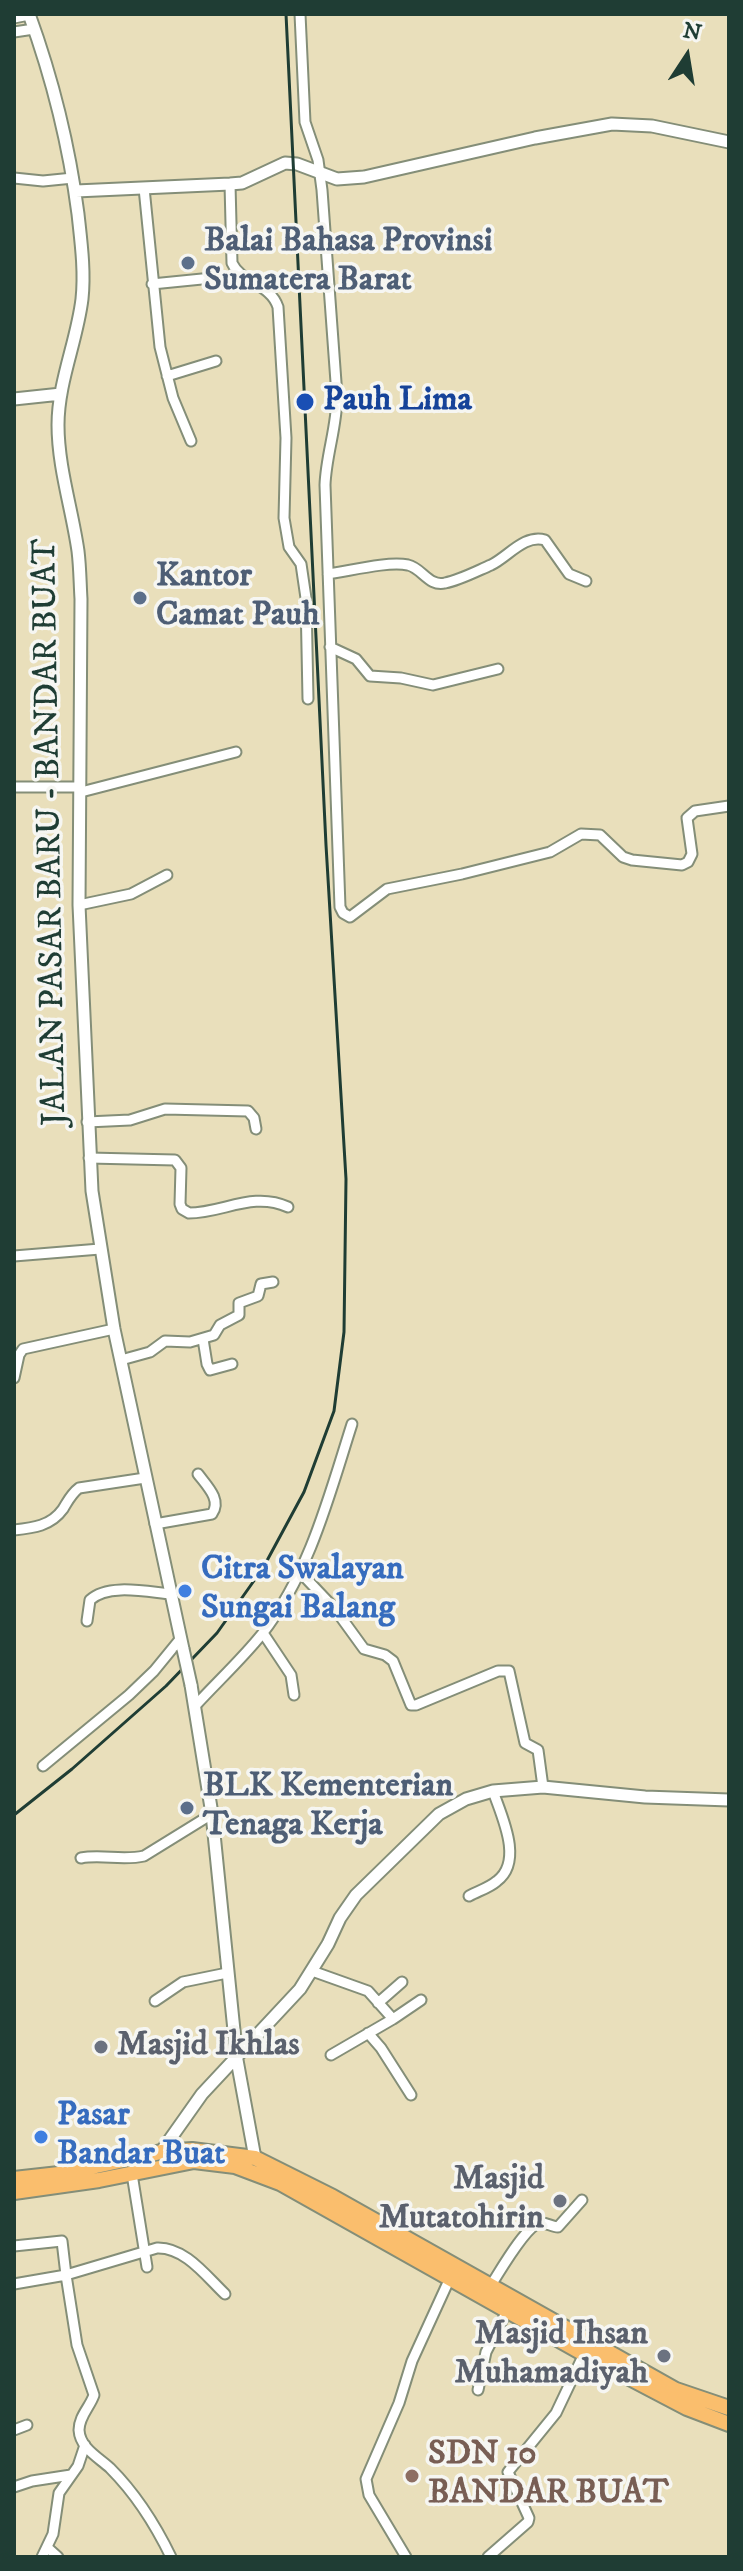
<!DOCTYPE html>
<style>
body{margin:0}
#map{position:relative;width:743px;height:2571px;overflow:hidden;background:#e9dfbb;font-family:"IM FELL DW Pica",serif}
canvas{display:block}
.frame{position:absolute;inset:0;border:16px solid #1f3d34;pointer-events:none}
.north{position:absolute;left:647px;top:16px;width:80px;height:80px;-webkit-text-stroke:6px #f6f6f2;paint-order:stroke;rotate:12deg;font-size:22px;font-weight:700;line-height:32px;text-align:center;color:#1f3d34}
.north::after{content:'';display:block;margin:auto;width:28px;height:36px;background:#1f3d34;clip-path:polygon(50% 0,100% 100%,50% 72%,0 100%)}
</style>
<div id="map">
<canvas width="743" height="2571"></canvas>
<div class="frame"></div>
<div class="north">N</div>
</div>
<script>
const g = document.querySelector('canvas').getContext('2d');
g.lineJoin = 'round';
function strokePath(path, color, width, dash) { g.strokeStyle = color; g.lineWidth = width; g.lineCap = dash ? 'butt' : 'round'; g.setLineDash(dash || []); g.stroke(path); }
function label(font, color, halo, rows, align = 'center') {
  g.font = font + ' "IM FELL DW Pica",serif'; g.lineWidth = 7; g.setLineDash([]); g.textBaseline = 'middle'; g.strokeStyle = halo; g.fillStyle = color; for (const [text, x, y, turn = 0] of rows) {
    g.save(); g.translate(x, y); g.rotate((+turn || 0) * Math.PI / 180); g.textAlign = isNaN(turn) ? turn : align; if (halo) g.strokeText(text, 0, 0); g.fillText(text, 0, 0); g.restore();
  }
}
const minor = new Path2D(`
 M300 14 305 122 318 160 322 190 337 396C337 427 326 455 325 485L340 907 343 913 350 917 387 889 462 874 550 852 581 834 600 835 623 857 632 860 682 865 688 862 692 854 687 818 695 811 729 806
 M14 18 29 15
 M14 32 34 29
 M14 178 43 181 73 178
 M230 184 232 263C242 284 270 283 278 307L286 438 284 518 289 547 301 564 306 598 308 699
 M144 188 160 347 173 398 191 441
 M152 284 212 278
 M167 376 216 361
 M328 574C350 571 387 561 408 565 422 568 429 587 445 583 460 580 477 571 491 565 508 557 524 534 545 540L569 574 586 581
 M330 647 356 659 370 676 401 678 433 685 498 669
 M14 787H80
 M81 792 236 752
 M79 905 131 894 167 875
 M87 1122 130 1120 165 1109 248 1111 254 1118 256 1129
 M89 1158 175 1160 181 1168 180 1204 182 1209 189 1213C223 1213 253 1191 288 1207
 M14 1256 100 1249
 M203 1339 207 1364 210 1370 232 1364
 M121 1360 150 1352 165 1341 190 1342 214 1335 220 1325 239 1315V1303L258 1296 261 1284 273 1282
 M14 1378 19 1355 23 1349 114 1329
 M155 1524 212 1514C222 1500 207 1486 198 1474
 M14 1530C33 1528 51 1526 63 1509 68 1501 71 1494 79 1488L145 1478
 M300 1572 335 1609 364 1649 385 1655 393 1661 411 1705H416L498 1671H509L525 1743 538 1750 543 1787
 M87 1621 90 1600C108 1583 148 1592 171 1594
 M263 1633 291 1675 294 1695
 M195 1706C217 1682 242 1659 262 1634 310 1572 329 1496 352 1424
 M43 1766 129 1695 154 1671 181 1638
 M81 1858C102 1854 122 1861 144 1856L212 1814
 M469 1896C478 1891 489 1888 497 1881 524 1861 501 1815 493 1791
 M312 1971 368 1991 393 2019 331 2055
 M155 2001 183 1982 227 1973
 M378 2003 402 1982
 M393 2019 421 2000
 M368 2033 381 2048 411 2095
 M132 2174 147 2267
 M14 2246 62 2241 66 2275 14 2284
 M491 2285C499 2273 526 2225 540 2223 546 2222 552 2227 558 2227L582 2200
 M478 2390 486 2352 507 2311
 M14 2430 27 2425
 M14 2487 32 2481 71 2475
 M48 2548 58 2557
 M42 2557 53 2534 59 2493 78 2466 85 2445
 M171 2557C155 2524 136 2494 110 2468 98 2457 80 2448 79 2430 79 2416 90 2407 94 2395L77 2345 66 2275 157 2248C185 2247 206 2276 225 2294
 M406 2557 369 2495 366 2479 399 2403 412 2361 450 2278
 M488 2557 528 2522 529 2518 508 2472 556 2413 584 2354`);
const tertiary = new Path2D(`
 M29 14C53 80 69 145 78 214 81 242 85 271 82 299 77 341 58 382 58 425 58 467 72 509 78 551 80 567 80 583 81 599L79 905 92 1191 114 1329 183 1649
 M76 191 230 184 242 183 285 163 297 164 337 179 364 177 535 138 612 124 652 126 729 142
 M14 399 61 394
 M191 1685 212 1814 237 2060 255 2158
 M161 2152 202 2094 300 1989 328 1944 340 1918 356 1895 439 1814 466 1799 493 1791 543 1787 645 1797 729 1800`);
const trunk = new Path2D(`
 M14 2179 59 2174 161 2152 192 2150 255 2158 333 2197 676 2390 729 2408
 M14 2192 99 2180 194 2161 235 2166 280 2183 584 2354 687 2408 729 2424`);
strokePath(minor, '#848e78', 13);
strokePath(tertiary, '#848e78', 15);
strokePath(trunk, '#848e78', 18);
strokePath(minor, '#fff', 9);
strokePath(tertiary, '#fff', 11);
strokePath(trunk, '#fabe6d', 14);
strokePath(new Path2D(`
 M14 1815 72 1769 166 1686 217 1633 263 1568 304 1492 334 1411 344 1332 346 1179 326 845 286 14`), '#1f3d34', 3);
const tertiaryBridge = new Path2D(`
 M183 1649 191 1685`);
strokePath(tertiaryBridge, '#848e78', 15, []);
strokePath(tertiaryBridge, '#fff', 11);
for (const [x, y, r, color] of [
 [188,263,8,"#5c6f8a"],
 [305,402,10,"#1a4fb4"],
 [140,598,8,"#5c6f8a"],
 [185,1591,8,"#3f7fe0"],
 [187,1808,8,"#5c6f8a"],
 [101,2047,8,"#6b7280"],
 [41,2137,8,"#3f7fe0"],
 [560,2201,8,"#6b7280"],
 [664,2356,8,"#6b7280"],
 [412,2476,8,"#8d6e63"]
]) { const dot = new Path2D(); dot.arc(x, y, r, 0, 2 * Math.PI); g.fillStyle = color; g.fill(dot); strokePath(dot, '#f6f6f2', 3); }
label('bold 34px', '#4e5e75', '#f6f6f2', [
 ["Balai Bahasa Provinsi",204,243],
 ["Sumatera Barat",204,282],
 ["Kantor",156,578],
 ["Camat Pauh",156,617],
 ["BLK Kementerian",203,1788],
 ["Tenaga Kerja",203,1827]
], 'left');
label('bold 34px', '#164399', '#f6f6f2', [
 ["Pauh Lima",323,402]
], 'left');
label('34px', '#1f3d34', '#f6f6f2', [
 ["JALAN PASAR BARU - BANDAR BUAT",52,832,-91]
]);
label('bold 34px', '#366cbe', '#f6f6f2', [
 ["Citra Swalayan",201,1571],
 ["Sungai Balang",201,1610],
 ["Pasar",57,2117],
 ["Bandar Buat",57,2156]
], 'left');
label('bold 34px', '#5b616d', '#f6f6f2', [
 ["Masjid Ikhlas",117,2047,"left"],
 ["Masjid",544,2181],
 ["Mutatohirin",544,2220],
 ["Masjid Ihsan",648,2336],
 ["Muhamadiyah",648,2375]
], 'right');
label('bold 34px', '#785e54', '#f6f6f2', [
 ["SDN 10",428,2456],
 ["BANDAR BUAT",428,2495]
], 'left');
</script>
